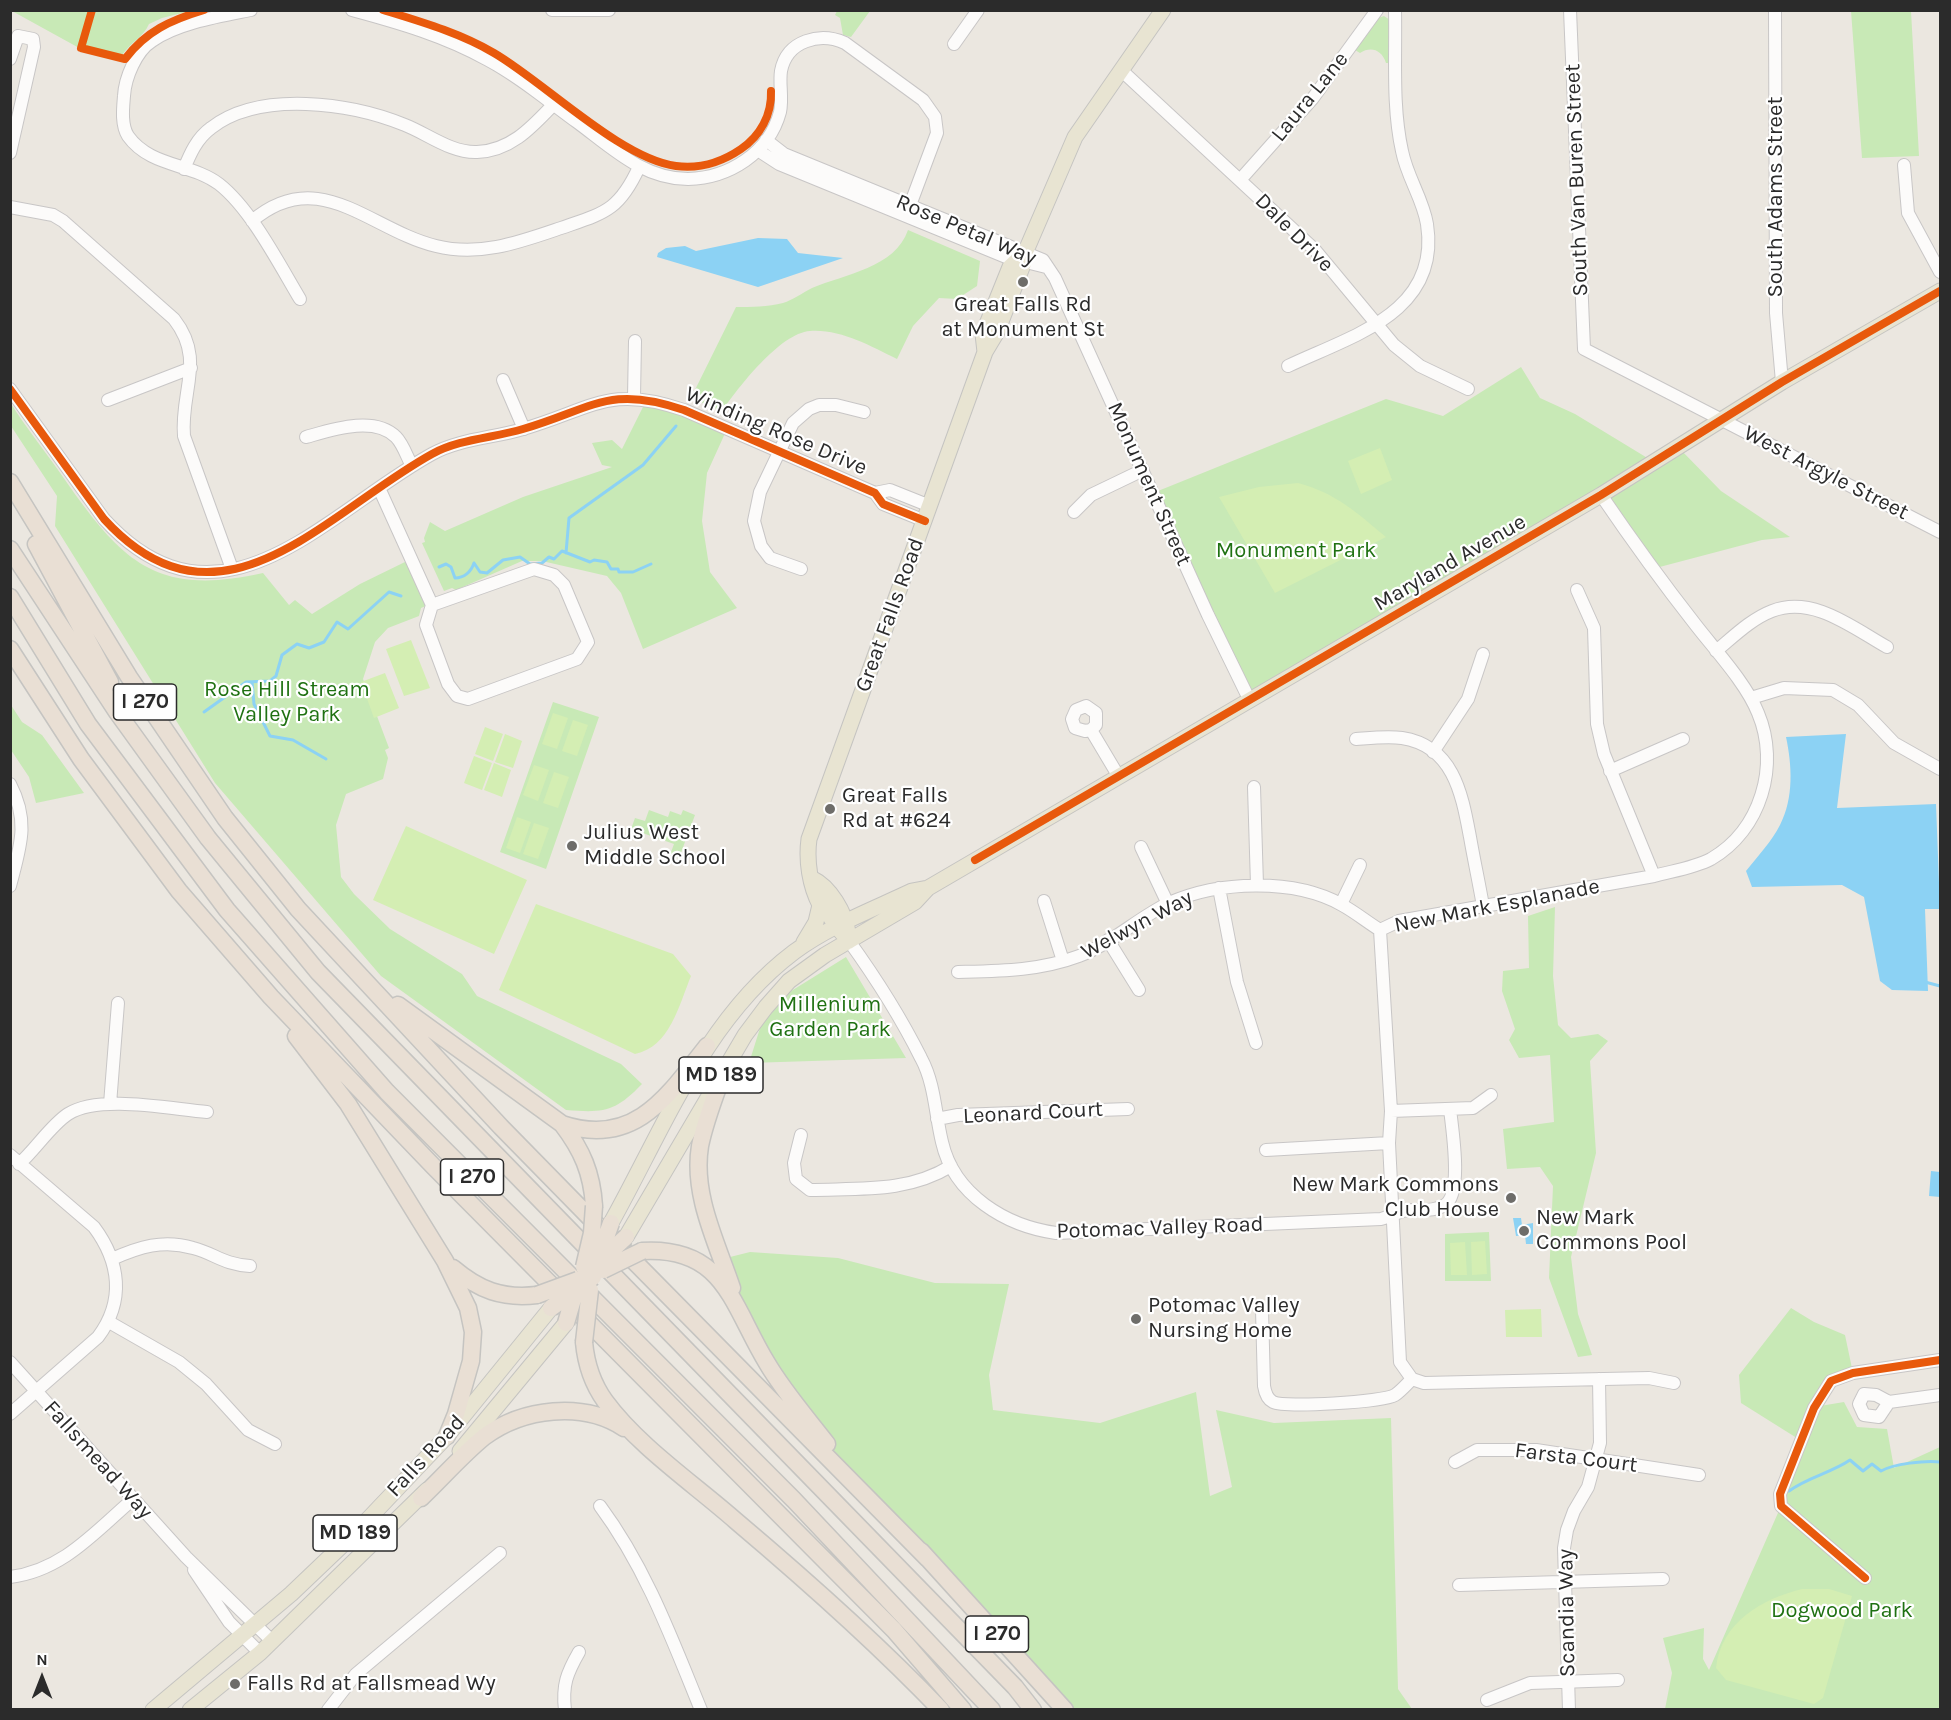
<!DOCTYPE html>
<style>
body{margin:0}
#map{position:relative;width:1951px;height:1720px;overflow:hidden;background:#ebe7e0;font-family:Karla,sans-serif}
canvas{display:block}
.frame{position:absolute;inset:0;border:12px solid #2b2b2b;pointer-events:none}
.north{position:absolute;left:12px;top:1648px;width:60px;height:60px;-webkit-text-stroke:4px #fff;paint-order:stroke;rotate:0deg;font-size:16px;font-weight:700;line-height:24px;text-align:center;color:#2b2b2b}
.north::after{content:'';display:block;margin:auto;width:21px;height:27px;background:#2b2b2b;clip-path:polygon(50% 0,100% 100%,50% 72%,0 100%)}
</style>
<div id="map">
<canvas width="1951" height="1720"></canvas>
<div class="frame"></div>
<div class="north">N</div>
</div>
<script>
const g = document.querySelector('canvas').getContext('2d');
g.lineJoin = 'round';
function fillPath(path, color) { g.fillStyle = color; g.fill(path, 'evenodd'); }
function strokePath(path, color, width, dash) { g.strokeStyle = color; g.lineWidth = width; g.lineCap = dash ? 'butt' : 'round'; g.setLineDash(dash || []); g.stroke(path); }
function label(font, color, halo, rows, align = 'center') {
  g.font = font + ' Karla,sans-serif'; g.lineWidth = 4.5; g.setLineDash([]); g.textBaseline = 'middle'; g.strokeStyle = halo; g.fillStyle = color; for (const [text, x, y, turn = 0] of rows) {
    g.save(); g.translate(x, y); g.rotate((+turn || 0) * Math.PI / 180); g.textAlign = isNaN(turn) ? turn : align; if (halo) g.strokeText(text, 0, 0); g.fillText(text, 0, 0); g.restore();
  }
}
fillPath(new Path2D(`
 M12 11H190L162 18 149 24C144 37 128 44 121 57L81 49Z
 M837 11V10L870 11 851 37 843 35 840 18 835 15Z
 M1851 11H1911L1919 156 1862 158Z
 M1384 16 1390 20 1391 63H1386C1382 50 1371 46 1360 53L1355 50 1378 18Z
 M908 230 980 261 977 286 957 299 939 298 913 326 897 359C870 346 841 329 810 331 780 333 738 388 722 411L691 398 736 307C751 307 768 307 783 303 793 300 802 293 812 288 845 274 895 268 908 230Z
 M1521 367 1540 398 1575 414 1654 462 1679 448 1721 491 1790 537 1762 540 1652 569 1601 496 1250 701 1153 493 1386 399 1443 416Z
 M647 399 727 429 707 473 702 521 710 572 737 608 643 649 621 593 607 576 542 561H522L456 590 452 588 444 591 422 543 425 542 424 538 430 522 445 531 523 497 612 467 602 465 592 443 612 440 622 449Z
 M10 402C26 428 46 452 63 477 122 562 156 597 263 573L289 605 295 600 312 614 360 584 407 561 428 605 421 608 419 616 388 628 375 642 363 679 389 748 385 750 388 758 383 779 346 794 336 825 341 877 354 894 390 929 462 974 477 996 621 1064 642 1084C615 1112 604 1113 566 1110L381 976 215 783 55 526 57 496 11 426Z
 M553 702 599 717 546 869 500 852Z
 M11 705 22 722 42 735 84 793 36 803 29 777 11 750Z
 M649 810 668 817 670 811 681 815 683 810 695 815 679 858 670 855 674 844 631 829 635 818 645 821Z
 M1555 907 1553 976 1558 1025 1571 1038 1598 1034 1608 1041 1590 1061 1596 1153 1571 1257 1578 1314 1592 1355 1578 1357 1549 1278 1553 1186 1540 1167 1507 1169 1503 1129 1554 1122 1550 1055 1519 1058 1509 1040 1515 1029 1502 991 1503 971 1529 968 1528 916Z
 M846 957 906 1058 749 1063 767 1006Z
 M1489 1232 1491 1281H1445V1234Z
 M750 1252 838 1258 935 1283 1009 1284 989 1375 993 1410 1100 1423 1196 1392 1210 1496 1232 1487 1216 1410 1274 1423 1391 1418 1398 1689 1412 1709H1065L844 1468 767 1363 722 1259Z
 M1791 1308 1814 1322 1845 1335 1853 1373 1831 1381 1814 1407 1844 1402 1857 1427 1887 1429 1894 1468 1940 1447V1709H1665L1672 1673 1663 1638 1704 1628 1703 1659 1709 1670 1781 1506 1800 1440 1741 1403 1739 1375Z`), '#c8e9b6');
fillPath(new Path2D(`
 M1380 448 1392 480 1361 494 1348 461Z
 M1298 483C1336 493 1357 513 1386 537L1275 593 1219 497 1259 487Z
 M411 640 430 688 404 696 386 649Z
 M385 673 399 708 374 718 361 682Z
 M553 713 568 718 557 749 542 744Z
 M573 720 588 725 577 756 562 751Z
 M485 727 503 734 493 761 475 754Z
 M505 734 522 741 513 768 495 762Z
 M474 756 492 763 482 790 464 783Z
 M494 763 511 770 502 797 484 790Z
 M534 765 549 770 538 801 523 795Z
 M554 772 569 777 558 808 543 803Z
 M517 817 531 822 520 853 506 848Z
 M534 823 549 828 538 859 523 854Z
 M406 826 527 880 494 954 373 900Z
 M536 904 673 954 691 976C679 1005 670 1047 635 1054L499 990Z
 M1485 1241 1487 1274 1472 1275 1471 1242Z
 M1465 1242 1467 1275H1451L1450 1243Z
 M1541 1309 1542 1337H1506L1505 1310Z
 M1802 1589H1829L1852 1596 1823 1698 1814 1704 1726 1680 1716 1668C1721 1622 1762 1599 1802 1589Z`), '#d4eeb3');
fillPath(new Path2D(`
 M758 238 787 239 798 253 843 258 758 287 657 257 658 253 666 248 685 246 696 251Z
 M1846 734 1837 808 1936 804 1940 909H1925L1928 991 1892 990 1880 981 1864 897 1842 885 1752 887 1746 871C1757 857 1772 841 1780 825 1794 798 1792 765 1786 737Z
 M1931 1171 1940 1172V1197L1929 1196Z
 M1513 1218H1521L1522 1225 1533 1223V1244H1526L1525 1235 1516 1236Z`), '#8cd2f4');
strokePath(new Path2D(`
 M566 553 569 518 643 465 676 426
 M439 567 446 564 451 567 455 578C464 578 471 572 474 563L480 572 487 573 503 560 520 557 530 564 542 563 549 557 554 559 562 551 590 562 594 560 607 562 611 569H618L619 572H633L651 564
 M252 682 254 704 270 736 293 740 326 759
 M204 712 246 682 270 681 276 676 282 655 297 644 309 648 324 642 337 622 348 629 389 592 401 596
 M1925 982 1940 986
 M1789 1491C1808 1477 1831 1473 1850 1460L1863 1471 1872 1464 1881 1471C1893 1464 1926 1460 1940 1462`), '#8cd2f4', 3);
const minor = new Path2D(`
 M251 10C221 16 177 23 152 41 136 51 125 78 124 96 123 108 121 125 128 136 150 167 191 163 219 184 251 209 279 264 300 299
 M352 10C400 23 445 36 488 60 520 77 548 101 577 122 611 147 643 179 688 179 729 178 769 153 780 112 783 98 779 84 781 71 787 40 820 32 845 43L923 100 935 117 937 133 906 216
 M552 10H609
 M1570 10 1584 349 1940 532
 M1775 10 1776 313 1782 382
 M954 44 978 10
 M10 59 18 36 33 39 34 47 10 153
 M1121 70 1315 250 1394 345 1420 366 1468 389
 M766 140 784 154 1043 260 1055 278 1208 615 1250 701
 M759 151 779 164 1006 257 1046 267
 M1904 165 1908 213 1940 272
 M184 169C190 154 197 138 211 128 260 90 351 103 405 125 428 134 451 153 477 152 510 151 531 128 552 106
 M1240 180 1313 98 1377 10
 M10 207 53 215 63 221 174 319C206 360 180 391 184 436L232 569
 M252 221C319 164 370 230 436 246 480 257 520 242 561 228 604 213 619 211 639 167
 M1288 366C1351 336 1441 313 1427 224 1423 199 1407 177 1402 151 1392 106 1396 57 1395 10
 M503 380 524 429
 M10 389 104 519C220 646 325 513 432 454 459 439 493 438 523 429 592 409 609 384 684 410L875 493 883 504 925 521
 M634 397 635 341
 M108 400 191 368
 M306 437C331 430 374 415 396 437 403 444 407 457 412 466
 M379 488 432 605 534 569 554 575 564 585 588 642 577 659 468 699 457 696 448 684 426 625 432 605
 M875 493 890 490 930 506
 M1074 512 1091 495 1143 470
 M801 569 770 558 761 546 754 521 760 492 793 423 809 409 819 405H836L864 412
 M1577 590 1594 628 1597 724 1604 754 1654 876
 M1716 651C1733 637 1751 619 1772 611 1813 595 1853 628 1887 647
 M1751 698 1784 688 1833 690 1858 705 1894 743 1940 769
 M1091 730 1096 725V713L1086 706 1076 710 1072 719 1075 728 1085 731 1091 730 1119 777
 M1356 739C1370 738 1388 736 1402 738 1454 746 1462 795 1470 837 1474 860 1479 883 1483 906
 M1433 752 1468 699 1483 654
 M1610 771 1683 739
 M10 784C30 822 20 847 10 886
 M1254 787 1257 885
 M1141 847 1168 904
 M1219 888 1237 982 1256 1043
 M1044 901 1063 961
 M1341 904 1360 865
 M1380 930 1399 921 1654 876C1672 871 1694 868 1711 859 1761 830 1780 765 1758 713 1746 683 1715 650 1695 624 1662 582 1631 539 1601 495
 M1380 930 1391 1111 1389 1143 1400 1362 1412 1379 1424 1383 1649 1378 1674 1383
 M1108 940 1139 990
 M849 941C875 977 901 1018 921 1058 935 1084 935 1113 942 1142 954 1195 1006 1226 1056 1233L1381 1219C1389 1217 1396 1213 1403 1211 1417 1208 1432 1213 1445 1205 1463 1193 1452 1129 1450 1109
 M958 972C999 971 1039 971 1079 956 1111 944 1138 918 1169 903 1218 881 1294 878 1342 905 1355 912 1367 922 1380 930
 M110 1104 118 1003
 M1391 1111 1473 1108 1491 1095
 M937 1119 958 1115 1128 1109
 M801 1135 794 1163 796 1179 810 1190C860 1188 907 1193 951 1166
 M1266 1150 1389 1143
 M10 1155 94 1227C120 1262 125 1301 98 1337L10 1414
 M19 1164C35 1150 51 1125 68 1114 100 1094 170 1109 207 1112
 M112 1259C139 1247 163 1239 193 1248 216 1254 222 1264 250 1266
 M1262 1310 1264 1386C1265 1392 1267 1399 1273 1402 1285 1408 1383 1402 1395 1395 1401 1391 1407 1384 1412 1379
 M109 1322 179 1362 206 1384 248 1430 275 1444
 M10 1362 186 1557 272 1641
 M1889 1402 1879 1417 1864 1415 1859 1404 1864 1394 1876 1395 1889 1402 1940 1395
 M1455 1462 1477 1450H1536L1699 1475
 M600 1506C646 1568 672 1639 701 1710
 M194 1570 229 1622 260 1653
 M10 1577C62 1571 95 1532 132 1500
 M1865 1578 1781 1506 1780 1494 1814 1408 1831 1381 1853 1373 1940 1360
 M1459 1585 1663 1579
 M1487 1700 1530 1683 1618 1680
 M328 1710 356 1674 500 1553
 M565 1710C562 1685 567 1673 579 1652
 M1569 1710 1564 1548 1567 1530 1574 1511 1588 1487 1600 1443 1599 1379`);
const major = new Path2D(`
 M985 352 983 334 1010 267 1025 253
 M813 879C830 887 845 913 848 932
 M849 941 836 926 823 906 820 905C810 886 806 861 809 839L985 352 997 332 1024 262 1025 253 1075 137 1163 10
 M804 942 816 922 820 905
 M611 1223C664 1128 705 1019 794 952 829 926 872 910 912 891L928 888
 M626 1237 745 1035 766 1007 789 981 825 955 915 902 928 888 1601 495 1782 382 1940 291
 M460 1451 566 1323
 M153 1710 291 1594 355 1533 447 1436 551 1308
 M190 1710 260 1653 427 1490`);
const highway = new Path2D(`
 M10 482 129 677 225 818 298 909 501 1127 600 1228
 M36 544 110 682
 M10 549 117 712 208 838 318 972 1015 1687 1033 1710
 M10 597 88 724 227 910 387 1092 794 1500 992 1710
 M10 649 81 759 179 891 271 997 434 1167 894 1630 963 1710
 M398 1005 562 1124C634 1148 667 1097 707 1046
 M296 1036 348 1104 445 1261 468 1308 473 1332 471 1361 456 1414 447 1436
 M724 1071C715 1096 705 1121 700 1146 692 1195 717 1243 732 1288
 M562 1124C582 1150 592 1173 594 1206
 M621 1248 928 1559
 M642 1251C725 1246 732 1306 767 1363 784 1392 807 1418 827 1444
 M453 1268C479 1290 502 1299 537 1295
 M584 1342C586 1364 592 1383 605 1401 638 1446 694 1484 736 1521 807 1581 876 1642 941 1710
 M421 1498C442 1478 462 1455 484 1437 523 1408 583 1401 624 1428
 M921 1551 1065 1710`);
strokePath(minor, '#c8c6c6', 14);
strokePath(major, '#c5c4c1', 17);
strokePath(highway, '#c5c4c1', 19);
strokePath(minor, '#fcfbfa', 12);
strokePath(major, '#e8e4d2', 15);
strokePath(highway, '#e9dfd4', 16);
const highwayBridge = new Path2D(`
 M597 1264 626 1237
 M596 1265 611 1223
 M584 1267 592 1233 594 1206
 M603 1270 642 1251
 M537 1295 578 1280
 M551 1308 593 1277
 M566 1323 576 1289
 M584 1342 590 1290`);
strokePath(highwayBridge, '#c5c4c1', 19, []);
strokePath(highwayBridge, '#e9dfd4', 16);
strokePath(new Path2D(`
 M92 10 81 48 125 59C146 31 171 20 204 10
 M383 10C422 22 460 33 494 53 544 82 621 159 676 166 699 169 722 162 741 149 760 136 772 115 771 91
 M10 389 104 519C220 646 325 513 432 454 459 439 493 438 523 429 592 409 609 384 684 410L875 493 883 504 925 521
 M975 860 1601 495 1782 382 1940 291
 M1865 1578 1781 1506 1780 1494 1814 1408 1831 1381 1853 1373 1940 1360`), '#e8590c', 8);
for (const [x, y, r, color] of [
 [1023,282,6,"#6e6d6a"],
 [830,809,6,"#6e6d6a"],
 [572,846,6,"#6e6d6a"],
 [1511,1198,6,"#6e6d6a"],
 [1524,1231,6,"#6e6d6a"],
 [1136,1319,6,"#6e6d6a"],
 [235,1684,6,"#6e6d6a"]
]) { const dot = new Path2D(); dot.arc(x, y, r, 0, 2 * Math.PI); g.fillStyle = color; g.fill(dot); strokePath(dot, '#fff', 2); }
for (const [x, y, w] of [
 [145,702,63],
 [721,1075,84],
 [472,1177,63],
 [355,1533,84],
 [997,1634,63]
]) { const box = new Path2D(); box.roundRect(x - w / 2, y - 18, w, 36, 4.5); g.fillStyle = '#fff'; g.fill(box); strokePath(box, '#2b2b2b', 1.5); }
label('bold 21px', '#2b2b2b', null, [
 ["I 270",145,702],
 ["MD 189",721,1075],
 ["I 270",472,1177],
 ["MD 189",355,1533],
 ["I 270",997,1634]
]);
label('22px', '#2b2b2b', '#fff', [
 ["Laura Lane",1310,97,-51],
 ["South Van Buren Street",1577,180,-92],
 ["South Adams Street",1776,197,-90],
 ["Rose Petal Way",966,230,23],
 ["Dale Drive",1294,233,45],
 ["Winding Rose Drive",776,431,23],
 ["West Argyle Street",1826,473,27],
 ["Monument Street",1149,484,66],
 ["Maryland Avenue",1450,563,-30],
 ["Great Falls Road",890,615,-70],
 ["New Mark Esplanade",1497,906,-11],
 ["Welwyn Way",1137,925,-28],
 ["Leonard Court",1033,1113,-3],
 ["Potomac Valley Road",1160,1228,-2],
 ["Falls Road",426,1456,-47],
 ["Farsta Court",1576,1458,7],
 ["Fallsmead Way",98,1460,48],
 ["Scandia Way",1567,1613,-91]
]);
label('22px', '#2b2b2b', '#fff', [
 ["Great Falls Rd",1023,305,"center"],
 ["at Monument St",1023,330,"center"],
 ["Great Falls",842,796],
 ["Rd at #624",842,821],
 ["Julius West",584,833],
 ["Middle School",584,858],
 ["New Mark Commons",1499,1185,"right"],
 ["Club House",1499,1210,"right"],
 ["New Mark",1536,1218],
 ["Commons Pool",1536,1243],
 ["Potomac Valley",1148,1306],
 ["Nursing Home",1148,1331],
 ["Falls Rd at Fallsmead Wy",247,1684]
], 'left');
label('22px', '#1f7112', '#fff', [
 ["Monument Park",1296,551],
 ["Rose Hill Stream",287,690],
 ["Valley Park",287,715],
 ["Millenium",830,1005],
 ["Garden Park",830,1030],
 ["Dogwood Park",1842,1611]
]);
</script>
